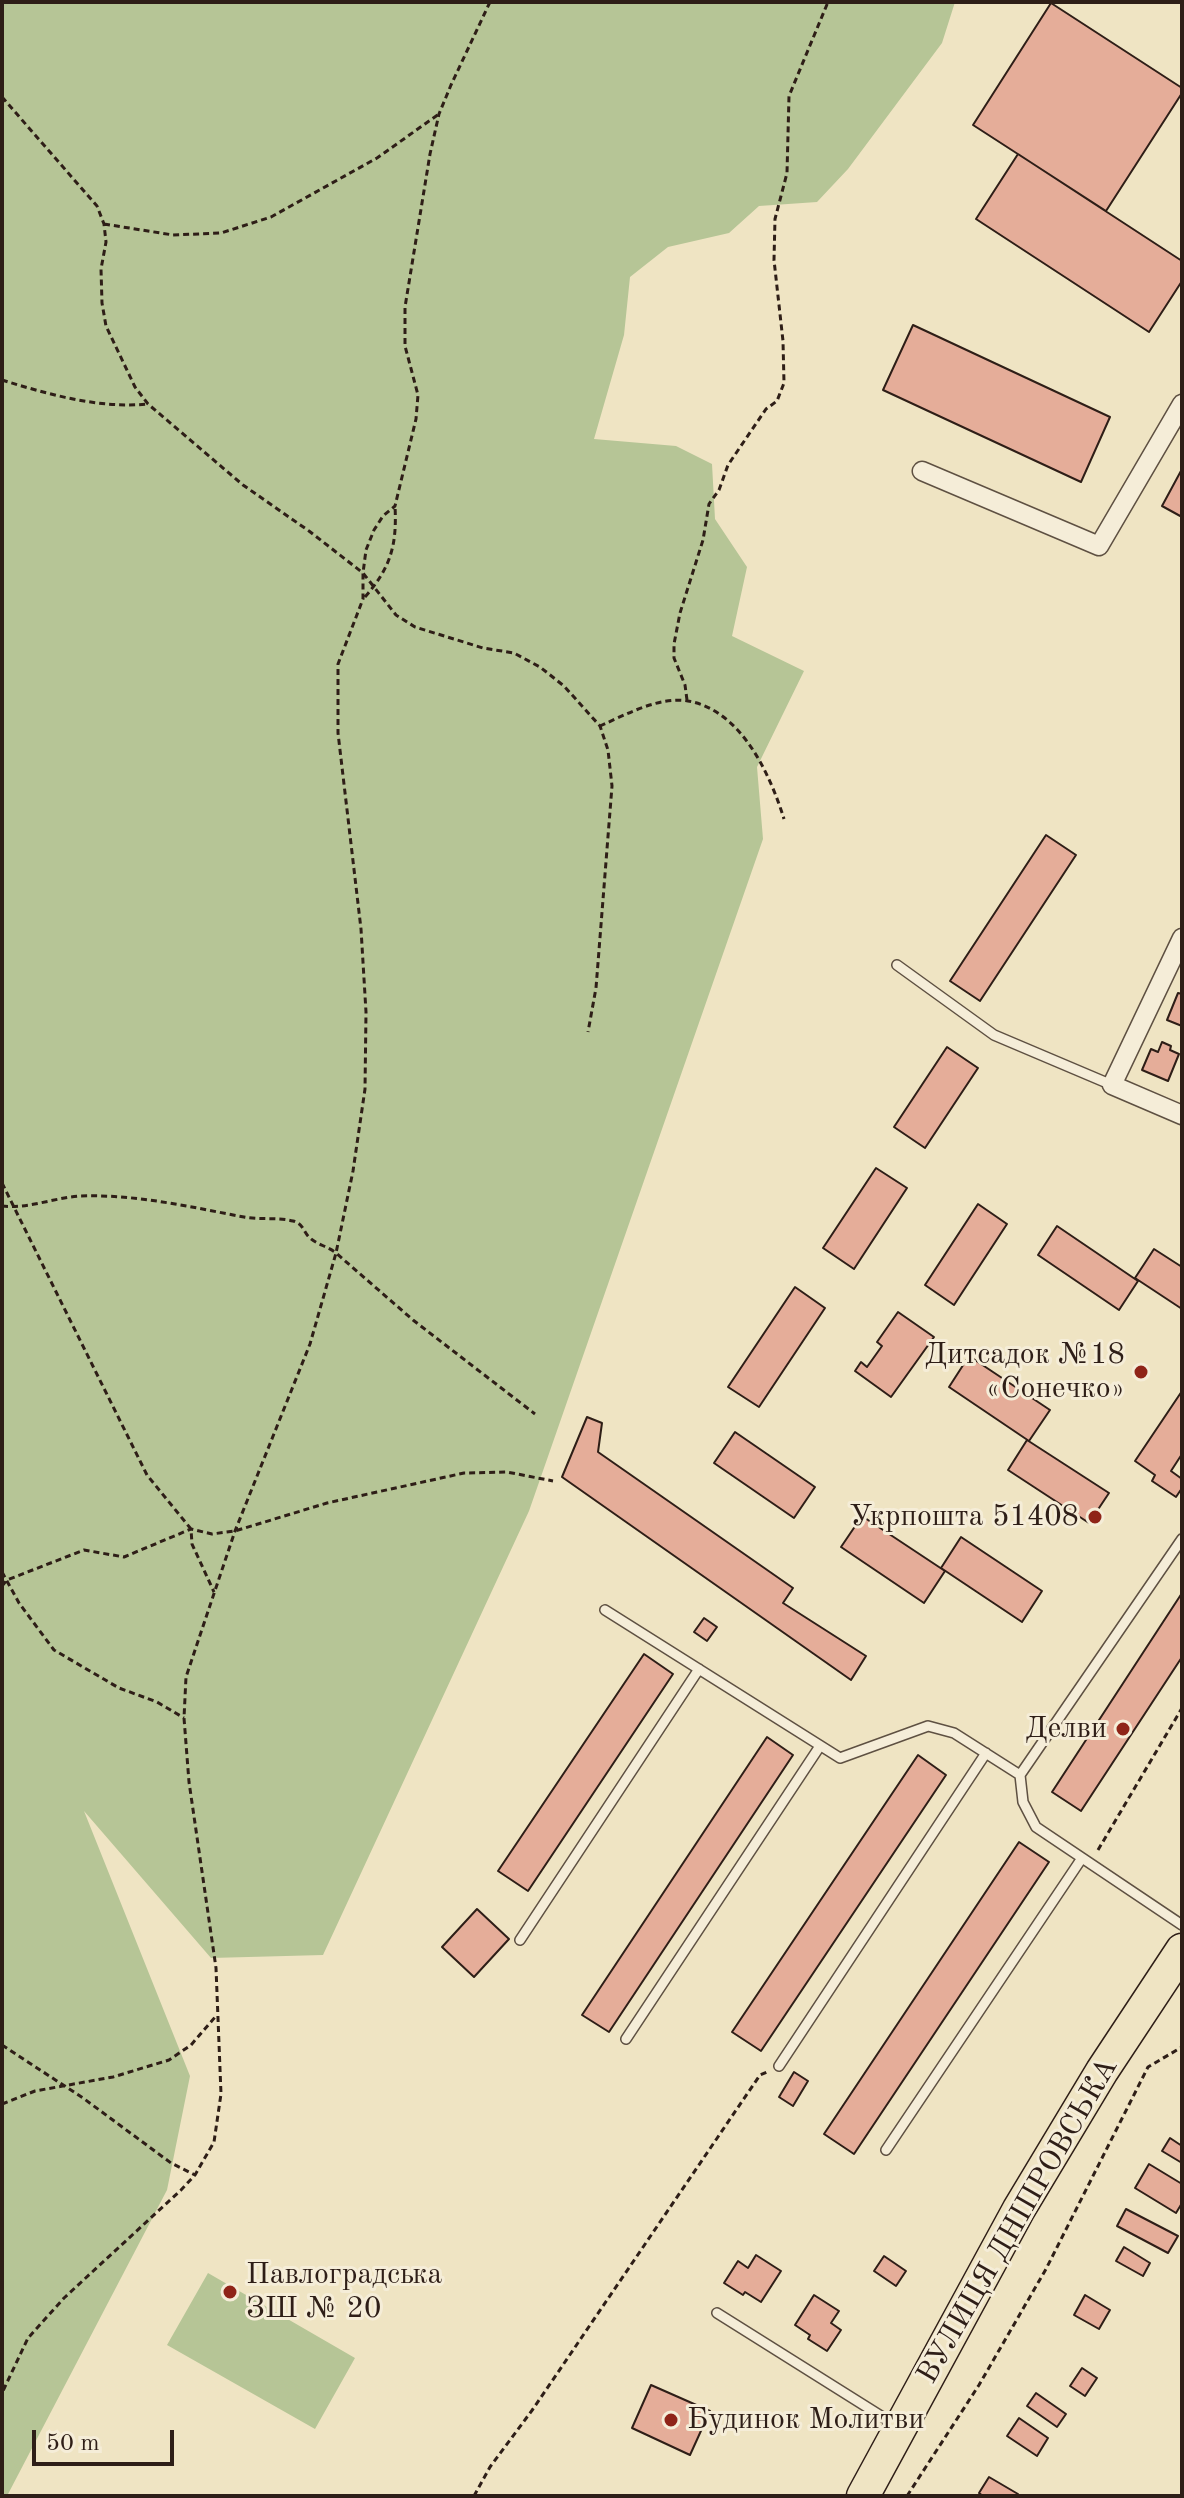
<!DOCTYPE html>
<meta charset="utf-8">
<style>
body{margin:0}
#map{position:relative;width:1184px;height:2498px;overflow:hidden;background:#efe4c3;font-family:"Old Standard TT",serif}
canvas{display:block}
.frame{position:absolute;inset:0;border:4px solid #2e1e17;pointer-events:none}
.scale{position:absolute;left:32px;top:2430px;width:142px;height:36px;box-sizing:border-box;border:4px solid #2e1e17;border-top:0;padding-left:10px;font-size:24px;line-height:28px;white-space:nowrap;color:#2e1e17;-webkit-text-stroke:6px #f5edd8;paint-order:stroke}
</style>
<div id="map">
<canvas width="1184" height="2498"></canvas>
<div class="frame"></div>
<div class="scale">50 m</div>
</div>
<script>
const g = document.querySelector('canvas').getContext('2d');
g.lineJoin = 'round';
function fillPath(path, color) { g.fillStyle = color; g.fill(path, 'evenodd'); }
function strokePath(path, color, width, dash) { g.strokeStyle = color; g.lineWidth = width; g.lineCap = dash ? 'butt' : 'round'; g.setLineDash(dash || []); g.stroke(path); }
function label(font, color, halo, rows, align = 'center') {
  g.font = font + ' "Old Standard TT",serif'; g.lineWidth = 6; g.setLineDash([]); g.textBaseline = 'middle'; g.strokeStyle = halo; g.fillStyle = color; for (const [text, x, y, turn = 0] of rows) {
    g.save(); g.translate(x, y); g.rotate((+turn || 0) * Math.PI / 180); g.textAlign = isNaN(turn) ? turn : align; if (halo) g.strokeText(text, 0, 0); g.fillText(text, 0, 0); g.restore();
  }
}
fillPath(new Path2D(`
 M2 2H955L942 43 848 169 817 202 759 206 729 233 668 247 630 277 624 335 594 439 676 446 712 464 715 519 747 567 732 636 804 671 757 767 763 839 529 1511 323 1955 211 1958 84 1811 190 2076 167 2190 7 2496H2Z
 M208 2273 355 2358 315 2429 167 2345Z`), '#b6c596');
const building = new Path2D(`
 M1051 3 1182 88V93L1106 211 973 125Z
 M1018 154 1182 261V281L1149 332 976 219Z
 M913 325 1110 417 1081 482 883 390Z
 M1182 469V517L1162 506Z
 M1046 835 1076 855 980 1001 950 981Z
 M1178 993 1182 994V1026L1167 1020Z
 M1162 1042 1171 1046 1170 1050 1179 1054 1168 1081 1142 1070 1151 1049 1158 1052Z
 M947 1047 978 1068 925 1148 894 1127Z
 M876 1168 907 1188 854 1269 823 1248Z
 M978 1204 1007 1224 954 1305 925 1285Z
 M1057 1226 1138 1281 1119 1310 1038 1255Z
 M1154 1249 1182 1267V1309L1135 1278Z
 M795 1287 825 1308 759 1407 728 1387Z
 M898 1312 934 1337 891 1397 855 1371 861 1362 867 1367 882 1346 877 1342Z
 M969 1356 1050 1410 1029 1441 949 1387Z
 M1182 1391V1454L1171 1471 1182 1479V1488L1176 1497 1152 1481 1155 1475 1135 1461Z
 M587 1417 602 1423 598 1452 793 1588 783 1603 866 1656 851 1680 562 1477Z
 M735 1432 815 1487 794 1518 714 1463Z
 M1027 1440 1109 1493 1089 1523 1008 1470Z
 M862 1516 945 1571 924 1603 841 1547Z
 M961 1537 1042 1591 1022 1622 941 1568Z
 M1182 1593V1657L1081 1811 1052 1792Z
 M704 1618 717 1627 707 1641 694 1632Z
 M644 1654 673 1674 528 1891 498 1871Z
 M767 1737 793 1755 609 2032 582 2015Z
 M918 1755 946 1775 761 2051 732 2032Z
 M1019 1842 1049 1862 854 2154 824 2134Z
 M477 1909 509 1939 474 1977 442 1947Z
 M794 2072 808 2081 793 2106 779 2097Z
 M1170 2138 1182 2146V2163L1162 2151Z
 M1149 2164 1182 2184V2203L1176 2213 1135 2188Z
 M1126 2209 1178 2236 1168 2253 1117 2226Z
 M1124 2247 1150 2263 1143 2276 1116 2261Z
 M756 2255 781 2271 761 2302 745 2292 743 2295 724 2283 738 2261 748 2268Z
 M884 2256 906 2271 896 2286 874 2271Z
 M814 2295 839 2311 831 2323 841 2330 827 2351 808 2339 810 2335 795 2325Z
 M1085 2295 1110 2310 1099 2329 1074 2315Z
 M1082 2368 1097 2378 1085 2396 1070 2386Z
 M651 2385 710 2411 690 2455 632 2428Z
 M1036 2393 1066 2414 1057 2427 1027 2406Z
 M1019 2418 1048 2438 1037 2456 1007 2436Z
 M989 2477 1018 2494 1017 2496H983L979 2493Z`);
fillPath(building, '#e5ad99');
strokePath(building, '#2e1e17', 2);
const lane = new Path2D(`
 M897 965 994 1035 1112 1085
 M605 1610 840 1758 928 1726 954 1733 1020 1775 1023 1802 1036 1827 1182 1925
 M1020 1775 1182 1539
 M520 1940 699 1669
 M626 2039 820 1746
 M779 2066 986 1753
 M886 2150 1082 1858
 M717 2313 897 2426`);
const street = new Path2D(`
 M922 471 1099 546 1182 404
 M1182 938 1112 1085 1182 1115`);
const highway = new Path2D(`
 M863 2496 1019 2209 1102 2071 1182 1950`);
strokePath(lane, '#5e5042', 12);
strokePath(street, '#5e5042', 21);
strokePath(highway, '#2e1e17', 35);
strokePath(new Path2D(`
 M490 2 451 85 439 114 430 154 405 307V346L418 395 416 419 395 506 383 516 374 530 366 550 363 573V599L338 664V733L361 929 366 1012 365 1089 353 1171 336 1253 413 1320 535 1414
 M2 97 97 206 104 224 106 242 101 269 102 303 106 326 135 387 148 404 243 485 309 531 363 573 396 615 415 627 483 648 514 653 540 667 564 686 600 726 608 750 612 786 596 988 588 1032
 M104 224 173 235 221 233 271 217 377 158 439 114
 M2 380C47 394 100 409 147 404
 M365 597C391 567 397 545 395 506
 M687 700 685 685 674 658V644L680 613 703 540 709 504 719 490 728 465 766 409 777 401 784 383 783 341 774 260 775 219 787 173 789 96 828 2
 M600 726C625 715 659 696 688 701 741 710 770 774 784 819
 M2 1183 147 1475 191 1529 192 1544 214 1592
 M2 1206C28 1209 53 1198 80 1196 136 1194 190 1207 244 1217 260 1220 278 1217 293 1221 304 1224 303 1232 310 1238 316 1244 329 1247 336 1253L310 1344 235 1531 186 1677 184 1718 189 1782 216 1968 221 2094 214 2142 195 2175 181 2190 64 2298 28 2338 2 2393
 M2 1572 19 1603 54 1650 119 1688 157 1702 184 1718
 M2 1586 7 1580 84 1550 124 1557 191 1529 212 1534 235 1531 327 1503 464 1473 507 1472 553 1481
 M1098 1850 1182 1708
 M2 2045 83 2098 171 2163 195 2175
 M2 2104 35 2091 113 2077 169 2060 191 2045 216 2016
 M474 2496 490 2467 533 2409 760 2075 767 2072
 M907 2496 979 2385 1046 2269 1148 2067 1182 2047`), '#2e1e17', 3, [6, 4]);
strokePath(lane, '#f5edd8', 9);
strokePath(street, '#f5edd8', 18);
strokePath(highway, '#efe4c3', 32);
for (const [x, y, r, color] of [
 [1141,1372,8,"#8f2418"],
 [1095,1517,8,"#8f2418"],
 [1123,1729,8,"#8f2418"],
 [230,2292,8,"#8f2418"],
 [671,2420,8,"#8f2418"]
]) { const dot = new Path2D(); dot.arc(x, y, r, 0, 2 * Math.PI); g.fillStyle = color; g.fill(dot); strokePath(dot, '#f5edd8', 3); }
label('30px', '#2e1e17', '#f5edd8', [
 ["Дитсадок №18",1125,1355],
 ["«Сонечко»",1125,1389],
 ["Укрпошта 51408",1079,1517],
 ["Делви",1107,1729],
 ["Павлоградська",246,2275,"left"],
 ["ЗШ № 20",246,2309,"left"],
 ["Будинок Молитви",687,2420,"left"]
], 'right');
label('30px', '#2e1e17', '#f5edd8', [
 ["ВУЛИЦЯ ДНІПРОВСЬКА",1018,2221,-60]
]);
</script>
